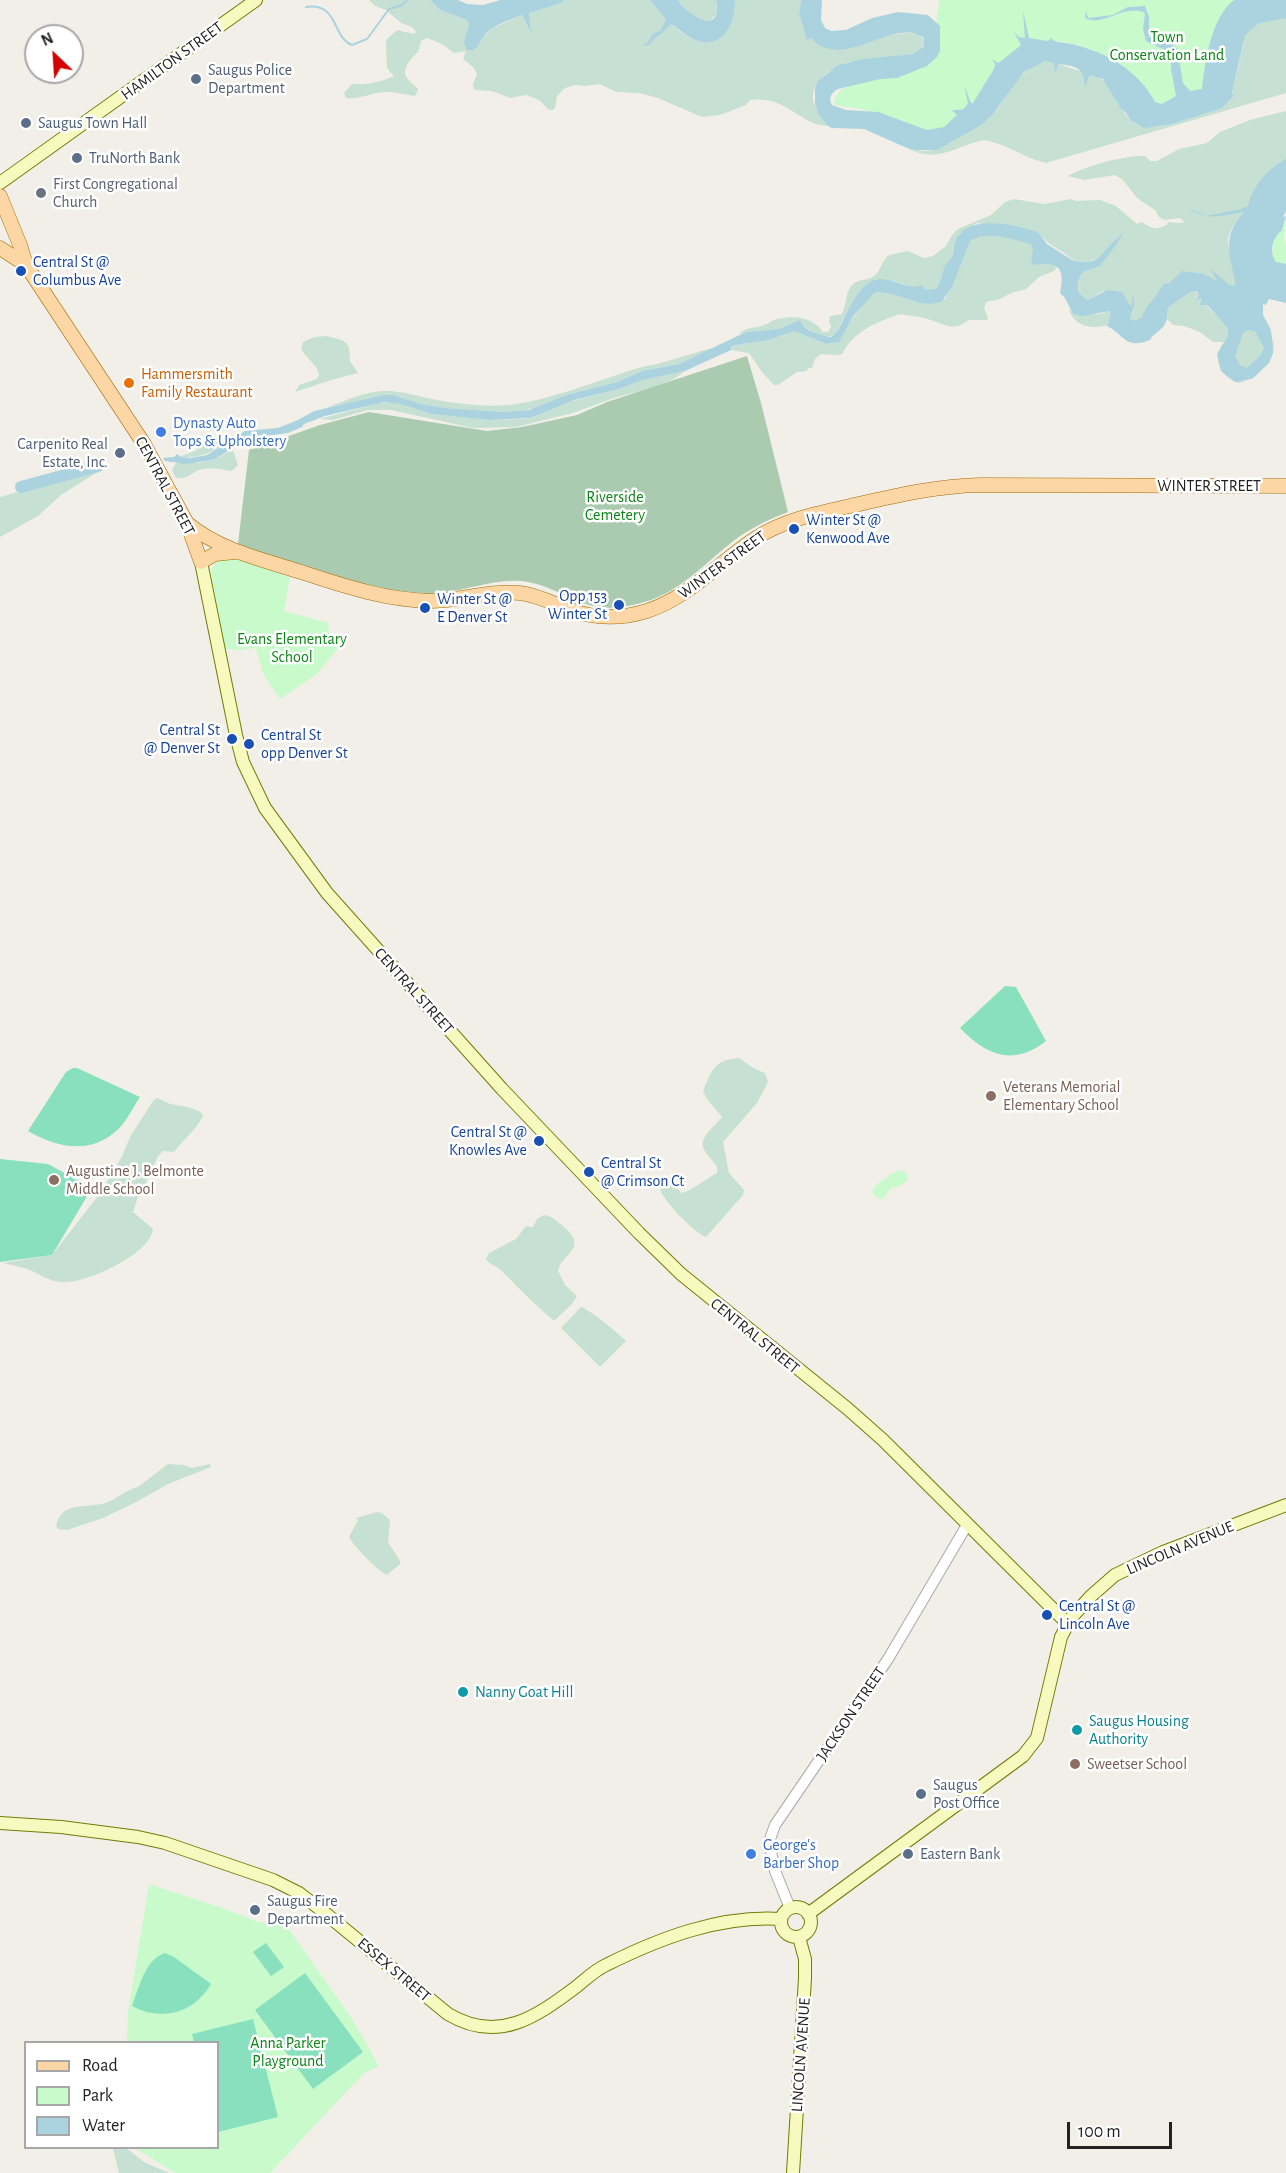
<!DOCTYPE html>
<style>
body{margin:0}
#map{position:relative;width:1286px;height:2173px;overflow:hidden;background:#f2efe9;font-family:"Alegreya Sans",sans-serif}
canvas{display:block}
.legend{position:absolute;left:24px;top:2041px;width:195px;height:108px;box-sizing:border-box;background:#fff;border:2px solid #a7a7a7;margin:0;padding:8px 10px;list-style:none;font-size:18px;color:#222}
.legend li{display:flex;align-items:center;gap:12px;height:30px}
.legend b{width:30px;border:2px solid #a7a7a7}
.north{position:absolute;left:24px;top:24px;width:60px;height:60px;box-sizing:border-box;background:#fff;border:2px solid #a7a7a7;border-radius:50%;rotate:335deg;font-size:16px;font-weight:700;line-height:24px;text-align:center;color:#222}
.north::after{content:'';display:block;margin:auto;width:21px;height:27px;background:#d40000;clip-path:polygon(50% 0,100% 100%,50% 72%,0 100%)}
.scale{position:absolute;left:1067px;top:2122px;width:105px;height:27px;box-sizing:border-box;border:3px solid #222;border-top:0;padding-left:8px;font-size:18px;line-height:21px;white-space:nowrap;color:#222;-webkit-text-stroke:4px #fff;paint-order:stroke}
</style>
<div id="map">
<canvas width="1286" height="2173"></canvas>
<ul class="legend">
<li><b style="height:8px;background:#fcd6a4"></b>Road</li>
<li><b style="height:16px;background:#c8facc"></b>Park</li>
<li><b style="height:16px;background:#aad3df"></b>Water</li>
</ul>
<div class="north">N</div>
<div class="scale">100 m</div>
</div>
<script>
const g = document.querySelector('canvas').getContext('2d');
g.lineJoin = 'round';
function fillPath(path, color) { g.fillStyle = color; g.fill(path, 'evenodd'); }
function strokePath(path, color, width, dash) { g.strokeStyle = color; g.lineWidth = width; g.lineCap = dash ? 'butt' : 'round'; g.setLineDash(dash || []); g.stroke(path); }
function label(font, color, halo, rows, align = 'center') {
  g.font = font + ' "Alegreya Sans",sans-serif'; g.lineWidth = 5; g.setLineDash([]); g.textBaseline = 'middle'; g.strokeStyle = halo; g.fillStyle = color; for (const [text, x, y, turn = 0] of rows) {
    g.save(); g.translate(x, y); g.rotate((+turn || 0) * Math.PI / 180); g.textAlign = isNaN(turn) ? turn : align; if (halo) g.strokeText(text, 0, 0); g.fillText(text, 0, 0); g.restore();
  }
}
fillPath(new Path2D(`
 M369 0H430L440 10 467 20 469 26 468 32 480 40 493 28 522 15 530 32 529 13 563 2 565 0H650C657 7 662 15 669 22 701 53 732 49 735 0H801L799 14 807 39 811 38C835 63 865 41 891 35 901 33 910 33 919 34L924 40 921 50 913 54 848 62C831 68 806 84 815 106 818 113 824 119 828 126 797 124 787 95 750 100L746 105 720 115 702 117 658 98 639 93 617 92 599 84 585 86 575 85 565 88 557 96 555 108 553 110H549L539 100 526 95 510 98 492 91 474 90 473 84 477 74 474 68 463 59 466 51 454 53 442 44 427 38 421 41 418 52C412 57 401 69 407 78 411 84 415 84 418 90L415 96C401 94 390 90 376 93 365 96 357 99 346 98L344 93 352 84C367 85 381 82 394 76L387 68 386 40 397 30 414 34 416 32 412 27 401 23 386 10 375 6Z
 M678 0H716L717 13 711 20C699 23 685 10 678 0Z
 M1286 9V93L1046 163C1024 158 1005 143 984 140 953 147 938 164 907 148 929 154 936 151 955 139 967 131 979 127 990 117 1011 96 1014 71 1045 61L1054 63 1055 76 1058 64 1083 72 1086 84 1090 75 1096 76 1106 82 1119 106 1131 121 1139 126 1157 127 1169 125 1224 106 1234 96 1232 94 1243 46 1245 29Z
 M1286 111V176C1269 190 1228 219 1228 242 1228 248 1232 255 1234 260 1236 269 1236 279 1237 289L1176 277 1169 283 1163 284 1151 312 1128 326 1134 307 1133 300 1131 307H1130L1122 292 1103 291 1088 300C1076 293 1076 283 1083 272L1100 266 1123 231C1111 246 1097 268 1075 260 1070 259 1067 255 1063 252 1052 246 1046 242 1038 232L977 223 960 233 954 246 948 273 930 297C882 274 873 267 843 319 840 324 838 331 835 336H819L798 322 779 329 746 332 739 334C747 326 754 329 764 325 769 324 772 320 777 319 794 315 813 317 823 332H828L831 327 829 322 830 316 842 314C848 302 844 287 858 281 865 279 870 280 876 274 882 268 882 260 889 255L908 251 924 258 933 256 946 246 952 235 958 229 991 215 1005 202 1014 199 1044 204 1071 199 1076 201 1100 200 1116 206 1137 224 1142 222C1152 229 1156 230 1167 225L1168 222 1183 223 1184 221 1180 218 1165 220 1159 217 1155 210 1137 198 1122 179 1115 175 1084 180 1068 176C1083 166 1127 155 1145 156L1150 161H1157L1179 149 1207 143 1220 132 1250 120Z
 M980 235 1026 239 1051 264 1057 267 1054 271 1039 277 1026 289 1011 293 1000 299 986 302 984 308 988 318 987 320H968C956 331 946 326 934 321 926 318 915 316 906 315 899 313 895 316 889 318 868 326 853 334 842 354 836 356 828 354 821 354L815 359 812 368H808L807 371 797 372 778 385H774L762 372 749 353 731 350V348L736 345 769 340 794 331 827 344 835 343 865 301 874 293 889 292 916 302 945 299 970 240Z
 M1196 291 1199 295 1195 298H1202C1209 313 1227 323 1240 332L1268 323 1274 345 1273 353 1269 363 1253 378 1239 383C1219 377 1212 358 1224 342H1213L1200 332 1184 326 1173 325 1167 319 1168 308 1190 292Z
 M1069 309 1077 315 1100 314 1109 311 1112 313 1107 325C1092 330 1073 326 1069 309Z
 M326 336 342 340 347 344 349 348 350 361 358 373 331 380 295 392 299 385 317 379 319 374 316 367 301 350 303 342 314 337Z
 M717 347 679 364 642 371 617 382 566 395 534 408 521 411 504 412 445 408 421 404 393 395 326 408C345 401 363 392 383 391 400 390 416 396 433 399 453 404 490 407 510 405 554 399 596 381 638 368 647 365 656 365 665 362 682 357 699 351 717 347Z
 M685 371 674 379 652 388 614 398 573 413 516 427 473 428 391 410H368L333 420 320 419 378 403 396 402 431 414 489 420 523 419 532 418 568 402 616 390 643 380Z
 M214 437 225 443C211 453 200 458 182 457L181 456 195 451 207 440Z
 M233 450 238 465 232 471C223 470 212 467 203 469 192 471 188 480 176 478L172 470 176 463H199L213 460Z
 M94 471H99L61 495 38 516 0 537V497Z
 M739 1058 755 1069 765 1073 768 1082 757 1103 723 1142 729 1173 744 1190 743 1195 706 1237C693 1232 666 1203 660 1190L667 1183H671L682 1193C689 1192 709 1177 717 1173V1167C714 1161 708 1157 705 1151 696 1138 716 1126 722 1117L707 1099 703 1091C712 1070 714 1060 739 1058Z
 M157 1098 170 1104 188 1107 201 1112 203 1116C195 1131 184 1139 174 1152L163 1151 158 1156 146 1183 139 1194 133 1212 153 1229C151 1254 84 1285 61 1282 49 1281 41 1275 30 1270 22 1267 12 1265 3 1263L52 1255 101 1192 122 1156 130 1137 153 1101Z
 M544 1215C553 1216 557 1222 564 1227 589 1249 562 1253 558 1271L565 1285 577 1296 572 1304 554 1321C535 1305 518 1288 501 1270 496 1265 490 1266 486 1259L489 1253 516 1239 526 1226 533 1227 537 1219Z
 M581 1307C589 1309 618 1333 626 1341L600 1367 561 1328Z
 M168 1464 184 1465 192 1468 210 1464 211 1467 168 1484 136 1502 103 1518 67 1530 58 1529 56 1526C62 1499 88 1510 108 1502 118 1498 127 1489 138 1487Z
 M377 1512 382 1513 390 1520 388 1542 400 1561V1564L387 1575C378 1571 354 1547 349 1537L358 1520 356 1518Z
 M113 2148H126L144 2162 169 2173H119Z`), '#c6e0d4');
fillPath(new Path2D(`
 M747 356 761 403 788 512C768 520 750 528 732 542 708 561 685 586 656 598 638 605 612 611 593 606 567 600 551 584 521 581 489 579 458 594 426 594 371 593 291 564 238 544L249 450 320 425 369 412 487 431 522 427 577 415 607 402Z`), '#aacbaf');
fillPath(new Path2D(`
 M939 0H1243L1204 88C1194 94 1179 104 1166 105 1147 107 1122 68 1106 57 1090 46 1063 40 1044 41L973 107 942 129 928 132 861 109 835 105C829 81 893 74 909 70L936 30Z
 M1286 219 1284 239 1286 245V264L1278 263 1274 260 1272 244Z
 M228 556 290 577 284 611 329 623 328 629 338 648 317 674 280 699 263 674 256 648 240 650 225 649 211 571 218 558Z
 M900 1170 907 1173 908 1180 898 1187 891 1188 882 1200 875 1196 872 1190 880 1181 886 1179 889 1175Z
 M149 1884 222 1908 258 1922H284L352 2019 379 2066 364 2073 270 2173H175L135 2148H218V2042H127L128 2012Z`), '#c8facc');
fillPath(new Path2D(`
 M1005 986 1016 987 1046 1041C1013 1067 986 1055 960 1028Z
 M73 1068H77L140 1097C132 1109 126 1123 115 1132 88 1155 56 1147 28 1131L66 1072Z
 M0 1159 48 1164 92 1188 52 1255 0 1262Z
 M266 1943 284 1967 271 1976 253 1952Z
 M165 1953 174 1957 211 1984C194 2013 162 2022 132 2006 139 1988 145 1959 165 1953Z
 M305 1973 363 2052 313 2089 255 2010Z
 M253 2019 278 2117 218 2132V2042H194L192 2034Z`), '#88e0be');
fillPath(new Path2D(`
 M430 0H458L467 4 483 5 500 0H565L561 3 529 13 531 33 522 15C503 23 487 26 478 46L473 50H467L464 43 469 26 467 20 440 10Z
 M650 0H678C688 16 723 37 716 0H735C735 26 721 53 691 38 684 34 677 28 671 24 664 33 655 36 649 45L642 46 648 42 653 34 661 30 666 19Z
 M801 0H822L821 20 825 28 831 31 846 30 872 18 898 12 928 15 940 26V51L937 57 927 66 897 78 880 79 838 89C831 93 828 98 832 105L846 110 878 112 927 130 944 127 957 115 952 110C960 110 964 111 968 103L964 85 971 103H973L994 69 995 64 992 59 998 63 1000 62 1021 45 1014 32 1019 37 1025 38 1023 11 1029 38 1048 41 1051 38C1056 44 1064 42 1072 44 1106 52 1139 71 1155 102L1162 104 1176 96 1171 69V53L1146 41 1143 29 1145 13C1125 3 1102 28 1085 18L1086 11 1088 18 1113 15 1128 7 1145 6 1149 17V37L1154 38 1157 34 1159 40 1172 44 1177 48 1183 83 1190 91 1202 89C1205 61 1211 18 1234 0H1286V18L1259 23 1245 35 1232 93 1234 96 1222 108 1169 125 1144 128 1131 121 1126 113 1121 109 1103 79 1090 75 1085 87C1084 68 1077 66 1058 64L1055 76 1054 63 1045 61 1024 72 993 114 981 125 937 150H915L907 148 864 129 832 128 828 126 819 115 815 105V88L818 81 838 65 863 59 913 54 923 47 924 38C894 15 843 74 811 38L807 40 799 14Z
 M1286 159V211L1283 217 1286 216C1286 217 1282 229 1282 230 1281 232 1279 232 1278 234 1271 243 1270 252 1276 262L1286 264V303L1269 299 1266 305 1263 304V315L1271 330 1273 353 1269 363 1253 378 1235 382 1221 371 1217 354 1228 336V328L1207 305H1200L1202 298 1195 300 1199 295 1197 291 1190 292 1168 308C1167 313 1168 319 1165 324 1161 331 1154 333 1150 340 1125 350 1125 335 1107 326L1111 313 1110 311 1083 316 1073 314 1065 298 1060 293C1065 269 1060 261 1034 265L1031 260 1033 250 1031 244C1014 240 986 230 970 241L952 287 942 301C918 311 898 289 874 293L854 315 839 342 827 344 794 331 769 340 736 345 731 347V350L685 371 643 380 616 390 574 400 531 418 489 420 431 414 401 404 384 402 325 416 304 424 302 427 288 433 251 438 213 460 187 464 165 461 163 458 174 457 177 454 181 457 191 458 207 455 245 431 278 428 298 420 314 411 384 395H393L421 404 445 408 504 412 529 410 566 395 617 382 642 371 679 364 746 332 779 329 800 320C804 331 819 335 831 337 839 333 840 325 844 318 850 307 860 286 872 281 890 273 905 292 922 285L925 290 936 289C941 282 942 276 944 268 946 263 950 260 952 256 954 252 953 247 955 243 965 212 1015 225 1038 232L1047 244 1072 260 1082 262 1093 261 1098 258 1124 231 1116 245 1100 266 1083 272C1075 284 1076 293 1088 300L1107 290 1122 292 1131 307 1133 293 1134 306 1130 319 1135 321 1142 317C1146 304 1157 298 1163 284L1169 283 1182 271 1204 274 1217 281 1211 269 1229 285 1235 286C1236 279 1233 274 1232 267 1227 243 1227 231 1244 212 1223 215 1207 222 1189 208L1206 216 1241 209 1248 206C1252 187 1268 168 1286 159ZM1248 330 1255 331 1264 348 1260 356 1247 368 1240 365 1235 356 1243 333Z`), '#aad3df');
strokePath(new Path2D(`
 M306 7C339 2 332 38 352 45L367 39 389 9 402 5 407 0`), '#aad3df', 2);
strokePath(new Path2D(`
 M21 487 98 466`), '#aad3df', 12);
const tertiary = new Path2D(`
 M790 1908 775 1871 769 1842 775 1825 888 1659 967 1525`);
const secondary = new Path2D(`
 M0 183 256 0
 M201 562 236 735 243 762 265 808 327 893 502 1089 639 1233 681 1274 848 1409 883 1440 1067 1623
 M0 1823 61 1827 138 1837 165 1843 273 1880 299 1893 320 1909 448 2014C498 2044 536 2017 576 1987 586 1979 595 1970 606 1965 660 1938 720 1915 781 1919
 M781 1922a15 15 0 1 1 30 0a15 15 0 1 1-30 0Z
 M808 1914 1023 1756 1037 1738 1061 1637 1071 1618 1091 1596 1115 1575 1163 1552 1286 1505
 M793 2173 805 1978V1959L799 1937`);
const primary = new Path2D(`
 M0 196 20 245 26 265 144 444 187 523 201 562 215 554 235 552
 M0 248 26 265
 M187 523C218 549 259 559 298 571 341 585 384 600 430 601 460 601 490 590 520 593 537 595 552 603 568 609 594 619 621 619 647 611 690 597 719 562 756 538 784 520 818 513 850 506 894 496 935 486 980 485L1286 486`);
strokePath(tertiary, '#a9a9a9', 12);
strokePath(secondary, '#707d05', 14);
strokePath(primary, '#a06b00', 15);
strokePath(tertiary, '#fff', 10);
strokePath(secondary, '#f7fabf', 12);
strokePath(primary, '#fcd6a4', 14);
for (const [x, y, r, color] of [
 [196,79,6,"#5c6f8a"],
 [26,123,6,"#5c6f8a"],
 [77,158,6,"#5c6f8a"],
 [41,193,6,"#6b7280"],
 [21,271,6,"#1a4fb4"],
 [129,383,6,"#e8710a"],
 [161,432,6,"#3f7fe0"],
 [120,453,6,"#5c6f8a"],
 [794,529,6,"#1a4fb4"],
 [619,605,6,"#1a4fb4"],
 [425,608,6,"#1a4fb4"],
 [232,739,6,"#1a4fb4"],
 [249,744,6,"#1a4fb4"],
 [991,1096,6,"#8d6e63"],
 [539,1141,6,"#1a4fb4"],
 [589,1172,6,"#1a4fb4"],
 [54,1180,6,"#8d6e63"],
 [1047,1615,6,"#1a4fb4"],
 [463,1692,6,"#0f9aa8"],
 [1077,1730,6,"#0f9aa8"],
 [1075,1764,6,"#8d6e63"],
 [921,1794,6,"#5c6f8a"],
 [751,1854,6,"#3f7fe0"],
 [908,1854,6,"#5c6f8a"],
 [255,1910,6,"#5c6f8a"]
]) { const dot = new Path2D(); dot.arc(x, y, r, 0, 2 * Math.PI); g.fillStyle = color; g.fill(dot); strokePath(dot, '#fff', 2); }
label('16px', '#0c8416', '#fff', [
 ["Town",1167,37],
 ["Conservation Land",1167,55],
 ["Riverside",615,497],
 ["Cemetery",615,515],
 ["Evans Elementary",292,639],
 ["School",292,657],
 ["Anna Parker",288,2043],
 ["Playground",288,2061]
]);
label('16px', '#222', '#fff', [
 ["HAMILTON STREET",172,61,-36],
 ["CENTRAL STREET",165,486,62],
 ["WINTER STREET",1209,486],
 ["WINTER STREET",722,565,-36],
 ["CENTRAL STREET",414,991,48],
 ["CENTRAL STREET",755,1336,39],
 ["LINCOLN AVENUE",1180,1548,-23],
 ["JACKSON STREET",851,1714,-56],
 ["ESSEX STREET",394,1970,40],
 ["LINCOLN AVENUE",801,2055,-86]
]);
label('16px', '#4e5e75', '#fff', [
 ["Saugus Police",208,70],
 ["Department",208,88],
 ["Saugus Town Hall",38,123],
 ["TruNorth Bank",89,158],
 ["Carpenito Real",108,444,"right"],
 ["Estate, Inc.",108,462,"right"],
 ["Saugus",933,1785],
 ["Post Office",933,1803],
 ["Eastern Bank",920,1854],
 ["Saugus Fire",267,1901],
 ["Department",267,1919]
], 'left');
label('16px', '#5b616d', '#fff', [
 ["First Congregational",53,184],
 ["Church",53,202]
], 'left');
label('16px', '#164399', '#fff', [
 ["Central St @",33,262],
 ["Columbus Ave",33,280],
 ["Winter St @",806,520],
 ["Kenwood Ave",806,538],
 ["Opp 153",607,596,"right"],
 ["Winter St",607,614,"right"],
 ["Winter St @",437,599],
 ["E Denver St",437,617],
 ["Central St",220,730,"right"],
 ["@ Denver St",220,748,"right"],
 ["Central St",261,735],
 ["opp Denver St",261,753],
 ["Central St @",527,1132,"right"],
 ["Knowles Ave",527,1150,"right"],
 ["Central St",601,1163],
 ["@ Crimson Ct",601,1181],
 ["Central St @",1059,1606],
 ["Lincoln Ave",1059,1624]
], 'left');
label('16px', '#c56008', '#fff', [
 ["Hammersmith",141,374],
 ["Family Restaurant",141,392]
], 'left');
label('16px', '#366cbe', '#fff', [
 ["Dynasty Auto",173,423],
 ["Tops & Upholstery",173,441],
 ["George's",763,1845],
 ["Barber Shop",763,1863]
], 'left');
label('16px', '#785e54', '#fff', [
 ["Veterans Memorial",1003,1087],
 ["Elementary School",1003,1105],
 ["Augustine J. Belmonte",66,1171],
 ["Middle School",66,1189],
 ["Sweetser School",1087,1764]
], 'left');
label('16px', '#0d838f', '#fff', [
 ["Nanny Goat Hill",475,1692],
 ["Saugus Housing",1089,1721],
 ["Authority",1089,1739]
], 'left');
</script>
